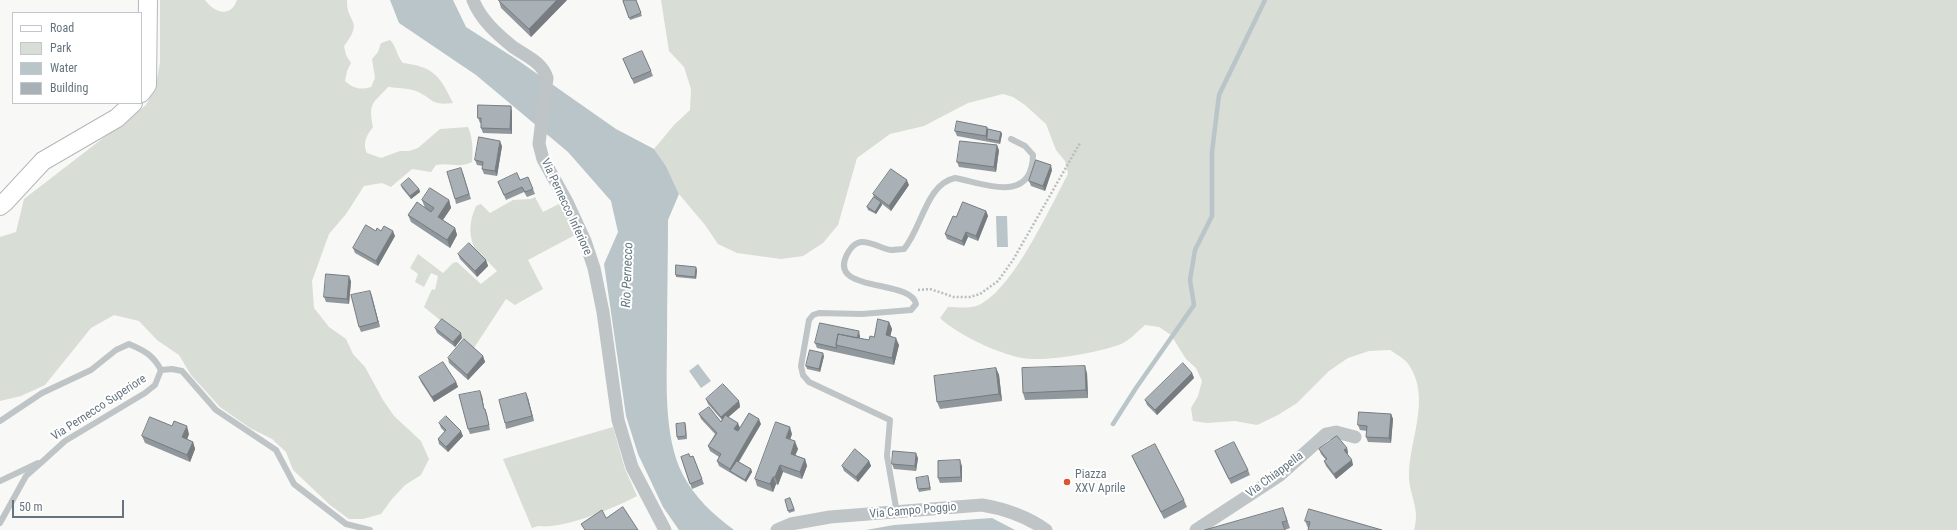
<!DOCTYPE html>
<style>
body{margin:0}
#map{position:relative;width:1957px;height:530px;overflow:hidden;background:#f8f8f6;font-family:"Roboto Condensed",sans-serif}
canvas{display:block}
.legend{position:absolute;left:12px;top:12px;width:130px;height:92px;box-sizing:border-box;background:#fff;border:1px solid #c1c7cc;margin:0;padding:5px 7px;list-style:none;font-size:12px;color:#65747f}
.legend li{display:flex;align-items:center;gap:8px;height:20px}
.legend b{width:20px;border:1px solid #c1c7cc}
.scale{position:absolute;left:12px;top:500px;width:112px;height:18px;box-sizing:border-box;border:2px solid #65747f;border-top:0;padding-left:5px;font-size:12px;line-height:14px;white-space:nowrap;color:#65747f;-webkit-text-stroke:3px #fff;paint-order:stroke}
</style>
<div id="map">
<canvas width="1957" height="530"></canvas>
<ul class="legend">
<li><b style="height:5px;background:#fff"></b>Road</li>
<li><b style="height:11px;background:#d8ddd5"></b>Park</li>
<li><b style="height:11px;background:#b9c5c9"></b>Water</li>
<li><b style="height:11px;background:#a9b1b6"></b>Building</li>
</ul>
<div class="scale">50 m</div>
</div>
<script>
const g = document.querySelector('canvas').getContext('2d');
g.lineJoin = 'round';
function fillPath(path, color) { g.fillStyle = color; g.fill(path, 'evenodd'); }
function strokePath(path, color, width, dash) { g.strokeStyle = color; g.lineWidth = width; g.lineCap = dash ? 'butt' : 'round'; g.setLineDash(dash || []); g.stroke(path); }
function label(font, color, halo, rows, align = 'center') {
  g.font = font + ' "Roboto Condensed",sans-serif'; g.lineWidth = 4; g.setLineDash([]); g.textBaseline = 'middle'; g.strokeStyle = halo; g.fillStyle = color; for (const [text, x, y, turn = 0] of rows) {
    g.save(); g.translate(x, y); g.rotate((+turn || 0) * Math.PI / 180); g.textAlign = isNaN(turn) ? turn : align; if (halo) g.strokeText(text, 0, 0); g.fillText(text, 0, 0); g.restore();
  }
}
fillPath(new Path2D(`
 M160 0H205C214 12 230 19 237 0H347C346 24 365 19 344 46L346 55 351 63 347 71 345 81C354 89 360 90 371 87L375 78 372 59 378 52 381 43 390 40C397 47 396 55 403 63 434 67 440 76 453 103 430 106 433 98 416 91 407 88 397 88 388 87 373 104 368 102 373 127 367 135 362 143 367 153L381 158 400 151H409L418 148 440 129 468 127C473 138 473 151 472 162 459 169 450 162 436 165L431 172 412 169 391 187 382 183 364 186 346 214 329 234 312 281 314 308 329 327 346 339 353 354 365 367 383 400 394 416 421 441 429 459 421 475 405 485 392 499 381 514 363 519H349L330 505 293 470 286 452 272 439 250 428 220 407 191 375 179 355 157 340 139 321 114 315 91 328 45 385 21 396 0 401V237L16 232 24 199 146 105 156 85 160 62Z
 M661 0H1957V530H1414C1421 508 1408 494 1409 473 1410 438 1431 398 1409 365 1405 359 1396 354 1390 350L1369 351 1348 358 1329 371 1297 403 1278 415 1257 425 1235 421 1207 423 1193 421 1191 408 1198 396 1202 381 1196 368 1186 359 1171 335 1159 327 1145 325C1138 331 1129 341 1121 344 1098 353 1045 362 1022 358 997 353 958 335 940 318L948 307C958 307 970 309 979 305 1014 288 1049 209 1068 174L1065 161 1056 150 1046 124 1025 105 1013 97 1003 94 968 103 924 126 890 134 857 158 838 225 823 243 803 256 781 259 737 253 718 244 705 225 679 194 666 166 654 149 674 125 690 110 691 89 684 67 669 51Z
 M535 197 543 212 561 203 575 235 528 260 543 289 515 305 506 299 474 348 424 307 432 289 435 290 438 276 431 273 424 287 415 282 418 274 410 268 418 254 443 273 453 263 457 262 481 284 497 271 474 247C468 232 470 220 476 206L481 204 490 213 513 200 531 199Z
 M613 427 625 469 637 496C614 508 562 530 538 526L532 528 503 459Z`), '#d8ddd5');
fillPath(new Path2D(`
 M390 0H453L466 27 516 59 616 129 654 149 666 166 679 194 668 220C668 259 667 298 667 338 667 381 663 436 683 475 695 498 713 514 734 530H679L663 507 638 454 626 416 604 264 618 232 611 201 568 152 476 75 399 23Z
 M996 216H1007L1008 247H997Z
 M698 364 711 381 701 388 689 371Z
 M992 518 1015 530H866L894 525Z`), '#b9c5c9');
strokePath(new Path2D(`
 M1113 424 1136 388 1194 305 1190 280 1195 250 1212 216V152L1219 95 1265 0`), '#b9c5c9', 4.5);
const secondary = new Path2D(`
 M141 93 147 85 148 0
 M0 206 5 202 43 161 117 118 133 103`);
strokePath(secondary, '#b2b8bc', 20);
strokePath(new Path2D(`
 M918 290 930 289 954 297H970L980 294 998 281 1013 260 1080 143`), '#babdbf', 2.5, [2, 2]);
strokePath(new Path2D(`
 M161 370 172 369 182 371 216 410 276 450 294 484 346 524 370 530
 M0 421 42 393 91 370 116 350 129 344C145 351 153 355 161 370
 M0 481 38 463
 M897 513 887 456 890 420 809 382 803 375 801 366 809 320 813 315 819 313 862 314 911 310 916 304C911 278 822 294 849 251 852 246 855 243 861 242 871 241 882 249 891 250 895 250 900 249 904 249 922 228 926 184 955 178 986 184 1032 204 1033 155L1025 146 1011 139
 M0 523 26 476 43 461 65 441 145 393 155 385 161 370`), '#bfc4c7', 6);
strokePath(new Path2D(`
 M473 0C481 20 497 34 513 47 526 56 542 62 547 78L539 144 543 159 567 202 585 241 594 268 603 312 618 420 632 467 665 530
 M777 530 791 524 830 517 982 505C1006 509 1026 516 1046 530
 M1196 530 1280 475 1326 434 1336 432 1355 437`), '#bfc4c7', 13);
strokePath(secondary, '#fff', 18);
fillPath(new Path2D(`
 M567 0 531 37 501 8 499 1Z
 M636 0 642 16 630 20 623 1Z
 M623 59 651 71 653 76 634 84Z
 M512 111V134L483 133 481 128V123H480L478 118Z
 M988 129 1001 132 1002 134 1000 144 957 136 955 131Z
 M502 146 497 176 484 174 482 169 483 166 477 165 475 160Z
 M999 150 996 172 959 167 957 162Z
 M1052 170 1045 191 1031 186 1029 181Z
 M463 173 471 199 456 204 455 199Z
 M498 182 533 189 535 194 527 197 524 192 506 200Z
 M401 185 419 189 420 192 411 199 402 188Z
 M909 185 891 211 882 204 876 214 868 210 867 207 874 197 873 194Z
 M422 200H449L451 208 443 220 455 228 457 235 450 248 411 222 408 215 425 208Z
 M986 211 988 216 978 241 968 237 964 246 947 239 945 234 956 217Z
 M376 231H381L395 236 378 266 355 253 353 248Z
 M458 254 486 260 488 266 477 277 460 259Z
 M697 270 696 279 676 277V275Z
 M351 281 349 304 326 302 324 297Z
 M370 291 380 327 361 332 359 327Z
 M889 322 892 329 890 336 899 345 894 365 817 348 815 343 860 336V339L869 340 874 337Z
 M435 328 462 338 455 347 437 333Z
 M483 356 485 362 468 380 449 363 448 358Z
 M824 356 820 372 807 369 806 366Z
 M996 368 999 375 1002 401 940 409 937 402Z
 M1087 373 1088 398 1025 400 1023 393Z
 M1192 373 1194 378 1157 415 1147 405 1145 400Z
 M419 377 456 382 458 387 434 402 421 382Z
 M482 396 484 409H485L487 414 490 430 470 434 468 429Z
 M528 398 534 421 506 429 505 423Z
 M706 399 739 401 740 407 728 417 740 428 738 431 761 424 739 462 751 469 752 472 746 482 719 466 717 461 719 457 710 451 708 446 715 434 701 419 699 414 721 422 722 420 708 404Z
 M1391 414 1393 419 1391 443 1368 442 1366 437 1367 431 1360 430 1358 425Z
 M439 423 463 436 448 452 439 444 438 439 445 432 441 428Z
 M685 423 686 426 687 439 678 440 677 437Z
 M189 434 187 439 193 442 195 449 190 462 145 443 142 436Z
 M792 434 790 440 798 449 795 455 805 459 807 466 802 479 783 472 778 485 776 484 773 492 757 486 755 479Z
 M1347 448 1348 453 1347 454 1353 465 1336 479 1326 466 1324 461 1326 460 1321 454 1319 449Z
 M1215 451 1248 470 1250 475 1231 484 1217 456Z
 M693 456 704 484 692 489 681 457H690Z
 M1132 456 1184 500 1187 507 1164 519 1135 463Z
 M918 458 916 471 894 469 892 464Z
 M869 461 871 466 858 482 844 471 842 466Z
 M962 466V482L940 483 938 478Z
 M928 476 931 490 919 492 918 489Z
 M790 498 795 511 789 513 785 500Z
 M1286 516 1290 528 1285 530H1205Z
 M1305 521 1382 530 1308 528Z`), '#91989d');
fillPath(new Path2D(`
 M557 0H567L531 37 529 29Z
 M511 106 512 111V134L510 129Z
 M987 127 989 132 987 139 986 136Z
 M1001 132 1002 134 1000 144 999 141Z
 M500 141 502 146 497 176 495 171Z
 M997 145 999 150 996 172 994 167Z
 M1051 165 1052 170 1045 191 1043 186Z
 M907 180 909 185 891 211 889 206Z
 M419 189 420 192 411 199 410 196Z
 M449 200 451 208 440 224 438 217Z
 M881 202 882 205 876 214 875 212Z
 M986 211 988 216 978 241 976 236Z
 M455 228 457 235 450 248 447 240Z
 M393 231 395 236 378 266 376 261Z
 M966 232 968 237 964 246 962 241Z
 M486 260 488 266 477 277 475 271Z
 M696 267 697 270 696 279 695 277Z
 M349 276 351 281 349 304 347 299Z
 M370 291 372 296 380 327 378 322Z
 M889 322 892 329 889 343 886 335Z
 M859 331 860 336 859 345 857 340Z
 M461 333 462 338 455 347 453 342Z
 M896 338 899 345 894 365 892 358Z
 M823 353 824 356 820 372 819 369Z
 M483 356 485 362 468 380 467 375Z
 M1085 366 1087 373 1088 398 1086 390Z
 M996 368 999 375 1002 401 999 394Z
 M1192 373 1194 378 1157 415 1155 410Z
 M456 382 458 387 434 402 432 397Z
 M480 391 482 396 485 414 484 409Z
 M526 393 528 398 534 421 532 416Z
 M739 401 740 407 723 422 721 417Z
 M1391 414 1393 419 1391 443 1389 438Z
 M759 419 761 424 732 472 730 471V469Z
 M738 423 740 428 736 434 734 429Z
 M187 426 189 434 185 445 182 437Z
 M790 427 792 434 788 445 786 438Z
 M461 431 463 436 448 452 446 447Z
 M795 441 798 449 793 461 791 454Z
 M193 442 195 449 190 462 187 455Z
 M1347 448 1348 453 1346 455 1344 450Z
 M916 453 918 458 916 471 915 466Z
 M805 459 807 466 802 479 800 472Z
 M960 460 962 466V482L961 477Z
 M1352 460 1353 465 1336 479 1334 474Z
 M869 461 871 466 858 482 856 477Z
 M780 465 783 472 778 485 775 477Z
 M751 469 752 472 746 482 745 480Z
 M773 477 776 484 773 492 770 484Z`), '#767c7f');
const building = new Path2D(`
 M499 0H557L529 29 499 1Z
 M626 0H636L641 13 629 18 623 1Z
 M642 51 651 71 632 79 623 59Z
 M478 105 511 106 510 129 481 128V118H478Z
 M957 121 987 127 986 136 955 131Z
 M988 129 1001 132 999 141 987 139Z
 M479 137 500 141 495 171 482 169 483 162 475 160Z
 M960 141 997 145 994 167 957 162Z
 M1036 160 1051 165 1043 186 1029 181Z
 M461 168 469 194 455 199 447 172Z
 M891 169 907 180 889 206 873 194Z
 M517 173 520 180 528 177 533 189 525 192 522 187 504 195 498 182Z
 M409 178 419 189 410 196 401 185Z
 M430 188 449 200 438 217 455 228 447 240 408 215 417 202 431 212 434 208 422 200Z
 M874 197 881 202 875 212 867 207Z
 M963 202 986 211 976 236 966 232 962 241 945 234 953 216 956 217Z
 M366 225 376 231 377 228 381 231 384 226 393 231 376 261 353 248Z
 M469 243 486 260 475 271 458 254Z
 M676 265 696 267 695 277 676 275Z
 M326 274 349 276 347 299 324 297Z
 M370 291 378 322 359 327 351 295Z
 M442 319 461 333 453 342 435 328Z
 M878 319 889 322 886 335 896 338 892 358 836 345 838 334 869 340 870 336 874 337Z
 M820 323 859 331 857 338 838 334 836 345 837 348 815 343Z
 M464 339 483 356 467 375 448 358Z
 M810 350 823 353 819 369 806 366Z
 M443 362 456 382 432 397 419 377Z
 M1183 363 1192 373 1155 410 1145 400Z
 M1085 366 1086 390 1023 393 1022 368Z
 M996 368 999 394 937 402 934 376Z
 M723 384 739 401 721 417 706 399Z
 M480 391 484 409H485L489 425 468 429 459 395Z
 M526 393 532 416 505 423 499 400Z
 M709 407 721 422 725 415 738 423 734 429 738 431 749 413 759 419 730 469 717 461 721 454 708 446 717 433 699 414Z
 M1359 412 1391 414 1389 438 1366 437 1367 426 1358 425Z
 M446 416 461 431 446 447 438 439 446 430 439 423Z
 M150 417 172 426 174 421 187 426 182 437 193 442 187 455 142 436Z
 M776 422 790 427 786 438 795 441 791 454 805 459 800 472 780 465 775 477H773L770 484 755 479Z
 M685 423 686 436 677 437 676 424Z
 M1337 436 1347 448 1344 450 1352 460 1334 474 1324 461 1327 459 1319 449Z
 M1234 442 1248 470 1229 479 1215 451Z
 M1155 444 1184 500 1161 512 1132 456Z
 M855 449 869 461 856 477 842 466Z
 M893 451 916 453 915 466 892 464Z
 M689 454 690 457 693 456 702 479 690 484 681 457Z
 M960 460 961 477 938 478V461Z
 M737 461 751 469 745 480 730 471Z
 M928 476 930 488 918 489 916 478Z
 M790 498 794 509 788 511 785 500Z
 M623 507 638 530H585L581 524 602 510 606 518Z
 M1283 508 1287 521 1282 522 1285 530H1205Z
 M1309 509 1382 530H1308L1310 522 1305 521Z`);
fillPath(building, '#a9b1b6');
strokePath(building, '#767c7f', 1);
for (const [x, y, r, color] of [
 [1067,482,4,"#db5533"]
]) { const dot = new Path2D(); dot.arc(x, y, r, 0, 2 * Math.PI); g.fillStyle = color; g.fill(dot); strokePath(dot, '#fff', 1.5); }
label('12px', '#65747f', '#fff', [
 ["Via Pernecco Inferiore",566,207,65],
 ["Via Pernecco Superiore",99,408,-33],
 ["Via Chiappella",1275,475,-37],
 ["Via Campo Poggio",913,511,-5]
]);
label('12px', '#65747f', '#fff', [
 ["Piazza",1075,475],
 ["XXV Aprile",1075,489]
], 'left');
label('italic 13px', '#647a81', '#fff', [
 ["Rio Pernecco",628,275,-88]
]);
</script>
